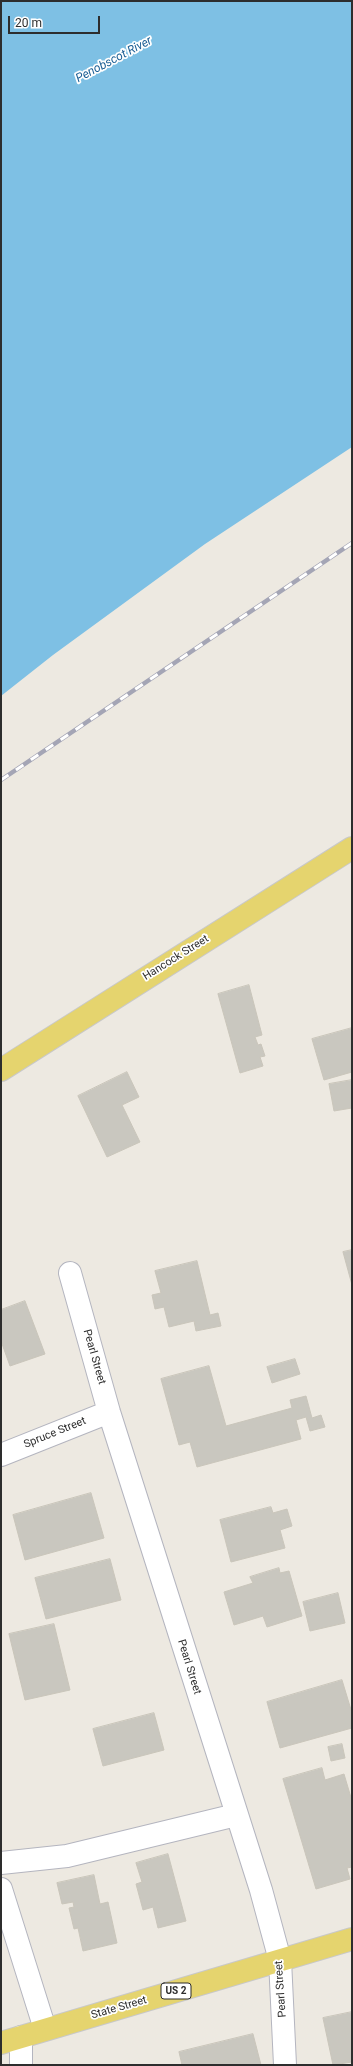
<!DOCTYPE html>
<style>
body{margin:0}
#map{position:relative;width:353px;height:2066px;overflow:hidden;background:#ede9e1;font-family:Roboto,sans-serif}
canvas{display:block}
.frame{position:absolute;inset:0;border:2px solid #2d2d2d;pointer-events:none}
.scale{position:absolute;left:8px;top:16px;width:92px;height:18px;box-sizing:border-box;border:2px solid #2d2d2d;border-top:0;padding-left:5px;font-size:12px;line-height:14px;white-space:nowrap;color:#2d2d2d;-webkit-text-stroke:3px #fff;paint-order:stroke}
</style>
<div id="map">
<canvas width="353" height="2066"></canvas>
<div class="frame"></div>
<div class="scale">20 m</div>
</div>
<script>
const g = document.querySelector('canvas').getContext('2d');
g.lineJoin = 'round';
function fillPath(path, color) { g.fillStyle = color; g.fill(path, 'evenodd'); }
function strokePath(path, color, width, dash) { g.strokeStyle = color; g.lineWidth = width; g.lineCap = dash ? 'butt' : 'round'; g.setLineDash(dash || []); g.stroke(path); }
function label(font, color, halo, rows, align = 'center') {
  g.font = font + ' Roboto,sans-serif'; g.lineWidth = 3.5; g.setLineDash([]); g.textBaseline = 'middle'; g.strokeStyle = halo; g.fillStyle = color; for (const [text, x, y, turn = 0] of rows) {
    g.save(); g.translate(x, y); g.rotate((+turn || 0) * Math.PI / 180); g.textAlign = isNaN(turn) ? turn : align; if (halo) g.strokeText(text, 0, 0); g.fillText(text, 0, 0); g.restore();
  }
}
fillPath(new Path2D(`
 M1 1H352V447L205 544 53 655 1 696Z`), '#7ec0e4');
const building = new Path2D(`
 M249 985 262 1035 255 1037 258 1045 261 1044 265 1056 260 1057 263 1066 240 1073 218 994Z
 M352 1028V1072L324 1080 312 1039Z
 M127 1072 139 1097 122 1105 140 1142 107 1157 78 1096Z
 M352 1080V1108L334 1111 329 1084Z
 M352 1250V1285L343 1252Z
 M197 1261 210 1315 218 1313 221 1326 196 1331 194 1321 169 1327 164 1307 155 1309 152 1295 161 1293 155 1271Z
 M25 1301 45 1354 10 1366 1 1341V1310Z
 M295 1359 300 1374 272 1383 267 1367Z
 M209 1366 226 1426 292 1408 290 1400 306 1396 312 1418 321 1415 325 1427 310 1431 306 1417 296 1420 301 1439 197 1467 190 1442 179 1445 161 1379Z
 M91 1493 104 1538 25 1560 13 1515Z
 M271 1507 273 1513 287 1509 292 1526 280 1530 285 1548 231 1562 220 1520Z
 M110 1559 121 1600 46 1619 35 1578Z
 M279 1568 280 1573 289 1571 302 1616 267 1627 263 1616 234 1625 224 1592 253 1583 250 1577Z
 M338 1593 345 1623 310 1631 303 1602Z
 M54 1624 70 1690 25 1700 9 1634Z
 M342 1680 352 1713V1728L280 1748 267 1702Z
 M154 1713 164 1750 103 1766 93 1729Z
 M342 1744 345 1758 331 1761 328 1747Z
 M322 1768 325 1780 344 1774 352 1801V1867L347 1868 350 1879 316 1889 283 1779Z
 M168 1854 186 1921 158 1928 153 1907 143 1910 136 1884 142 1882 136 1863Z
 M94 1875 100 1904 108 1902 117 1943 83 1951 78 1928 74 1929 69 1908 74 1907 73 1902 62 1904 57 1883Z
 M352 2012V2062L333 2065 323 2018Z
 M253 2034 261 2065H182L179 2052Z`);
fillPath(building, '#c9c7bf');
strokePath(building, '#c9c5ba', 1);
const minor = new Path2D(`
 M70 1273 109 1412 261 1890 280 1960 285 2065
 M1 1455 109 1412
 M1 1863 67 1856 236 1815
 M1 1889 45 2029
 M21 2037V2065`);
const major = new Path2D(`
 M1 1070 352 848
 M1 2043 352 1939`);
strokePath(minor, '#b4b5bf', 24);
strokePath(major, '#c8c8c8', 24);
strokePath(minor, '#fff', 22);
strokePath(major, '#e5d46e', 22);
const rail = new Path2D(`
 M1 780 352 543`);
strokePath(rail, '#a4a5b5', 4.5);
strokePath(rail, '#fff', 3, [9]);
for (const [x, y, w] of [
 [176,1991,30]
]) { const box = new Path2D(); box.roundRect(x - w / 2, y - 8, w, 16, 3); g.fillStyle = '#fff'; g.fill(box); strokePath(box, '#2d2d2d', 1); }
label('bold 10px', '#2d2d2d', null, [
 ["US 2",176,1991]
]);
label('11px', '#2d2d2d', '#fff', [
 ["Hancock Street",176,958,-32],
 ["Pearl Street",94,1357,74],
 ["Spruce Street",55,1433,-22],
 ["Pearl Street",189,1667,73],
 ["Pearl Street",281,1989,-94],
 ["State Street",119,2008,-16]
]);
label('italic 12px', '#1a5e94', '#fff', [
 ["Penobscot River",114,60,-28]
]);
</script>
